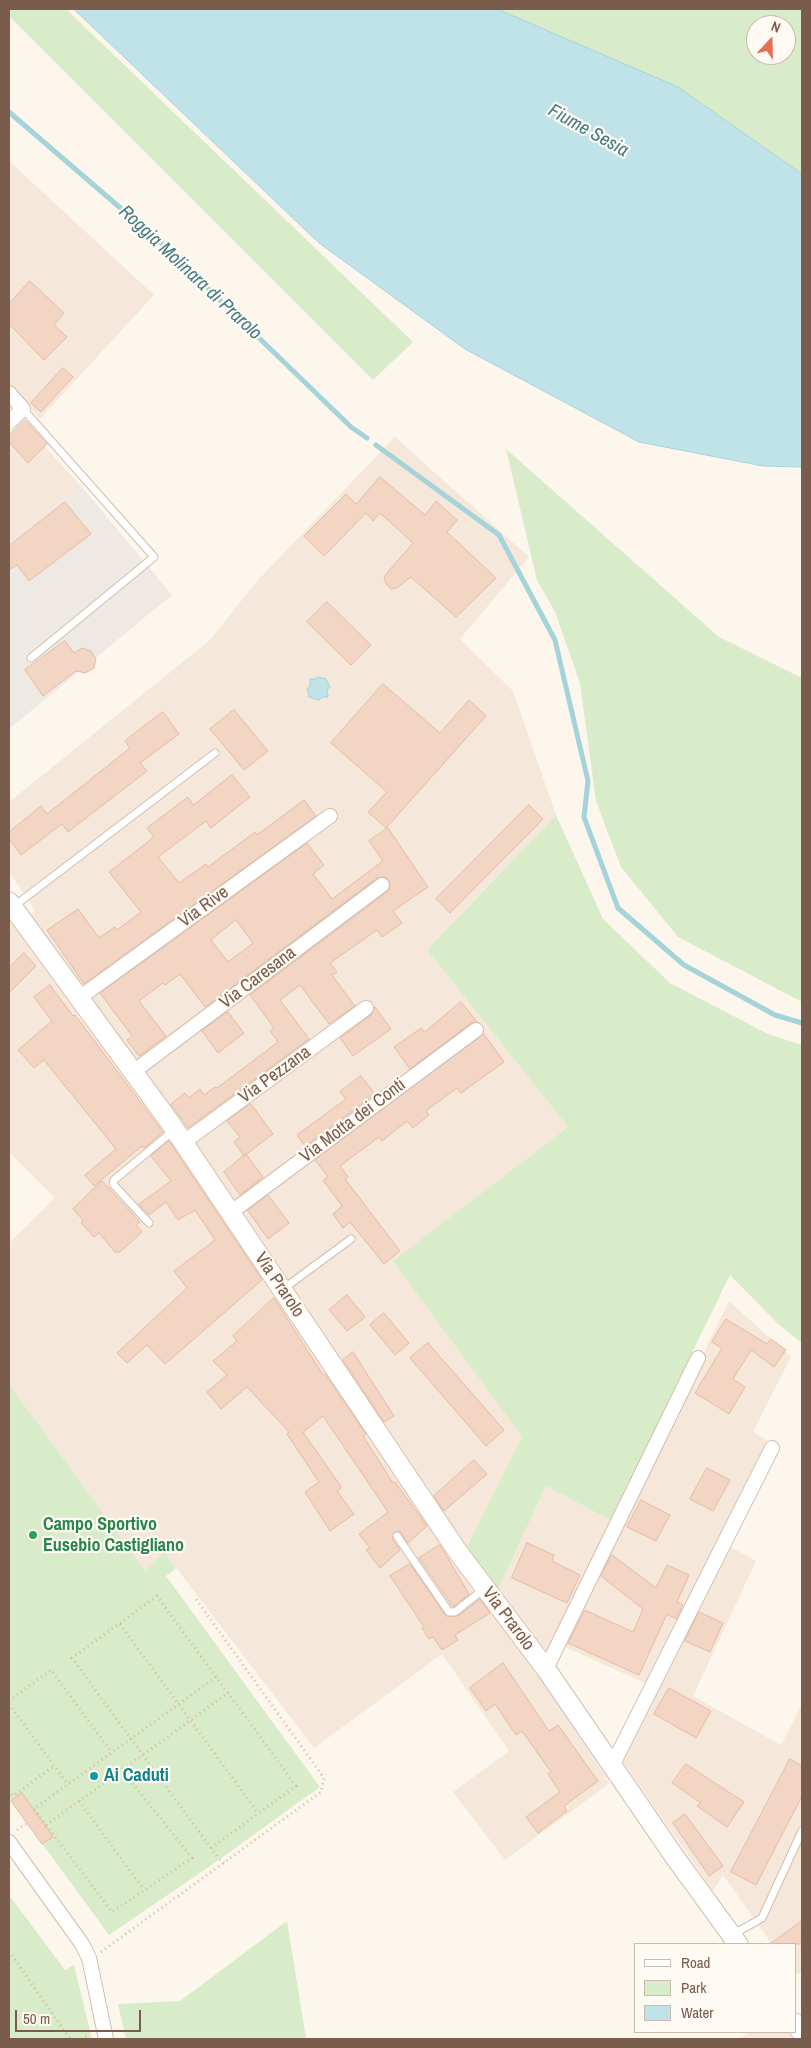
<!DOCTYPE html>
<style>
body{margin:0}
#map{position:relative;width:811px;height:2048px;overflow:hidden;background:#fdf6ec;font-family:"Archivo Narrow",sans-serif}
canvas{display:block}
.frame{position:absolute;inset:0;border:10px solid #7a5c4d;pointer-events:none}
.legend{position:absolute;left:634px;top:1943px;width:162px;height:90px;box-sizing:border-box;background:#fffaf3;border:1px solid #cabbb1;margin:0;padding:6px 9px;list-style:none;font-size:15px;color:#7a5c4d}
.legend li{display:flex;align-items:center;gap:10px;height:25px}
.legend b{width:25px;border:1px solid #cabbb1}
.north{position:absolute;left:746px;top:15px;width:50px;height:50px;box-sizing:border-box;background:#fffaf3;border:1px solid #cabbb1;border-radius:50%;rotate:21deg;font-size:14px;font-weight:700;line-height:20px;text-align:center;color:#7a5c4d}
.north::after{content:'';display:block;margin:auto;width:18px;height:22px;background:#e76f51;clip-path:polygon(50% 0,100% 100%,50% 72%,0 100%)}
.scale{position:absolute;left:15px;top:2010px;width:126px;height:22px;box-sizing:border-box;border:2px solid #7a5c4d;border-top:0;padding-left:6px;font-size:15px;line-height:18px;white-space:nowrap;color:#7a5c4d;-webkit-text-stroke:4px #fffaf3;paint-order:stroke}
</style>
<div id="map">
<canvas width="811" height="2048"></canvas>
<div class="frame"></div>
<ul class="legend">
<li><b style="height:6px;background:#fff"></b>Road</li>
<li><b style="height:14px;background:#d8ecc9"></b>Park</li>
<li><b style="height:14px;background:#bfe3e8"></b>Water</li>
</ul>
<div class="north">N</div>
<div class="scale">50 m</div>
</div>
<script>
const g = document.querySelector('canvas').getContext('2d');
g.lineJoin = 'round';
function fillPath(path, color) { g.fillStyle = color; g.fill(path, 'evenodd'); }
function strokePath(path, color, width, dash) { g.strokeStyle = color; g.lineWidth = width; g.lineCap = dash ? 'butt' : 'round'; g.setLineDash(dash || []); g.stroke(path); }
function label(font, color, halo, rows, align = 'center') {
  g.font = font + ' "Archivo Narrow",sans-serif'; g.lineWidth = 4.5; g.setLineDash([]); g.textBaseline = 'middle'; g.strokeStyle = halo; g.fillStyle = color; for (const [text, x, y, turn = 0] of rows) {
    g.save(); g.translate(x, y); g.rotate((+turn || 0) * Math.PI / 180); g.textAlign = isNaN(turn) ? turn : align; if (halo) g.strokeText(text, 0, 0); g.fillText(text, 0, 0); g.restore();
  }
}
fillPath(new Path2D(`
 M9 161 154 295 40 419 9 384Z
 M23 423 81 486 9 544V435Z
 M395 437 529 557 460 639 513 691 556 815 427 950 568 1127 394 1261 522 1437 467 1547 405 1467 317 1324 243 1213 30 916 35 910 9 872V802L210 640 257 581Z
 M9 920 266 1274 345 1404 487 1596 610 1783 505 1860 453 1792 509 1751 442 1654 314 1748 164 1552 145 1572 9 1384V1243L55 1198 9 1152Z
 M729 1301 791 1357 753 1432 768 1441 647 1684 561 1645Z
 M546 1486 610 1520 548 1654 498 1589Z
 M725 1544 756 1561 693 1696 781 1745 802 1704V1971L795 1976V1944H772L723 1875 713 1891 622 1760Z
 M751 2032H788L793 2039H739Z`), '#f5e8da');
fillPath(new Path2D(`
 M81 486 172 595 9 729V544Z`), '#efe9e4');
fillPath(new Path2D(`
 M9 9H66L413 342 373 380 9 16Z
 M497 9H802V174L678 87ZM756 25H786V55H756Z
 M506 449 719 637 802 678V1002L678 937 621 867 596 801 580 683 555 612 537 580Z
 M556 815 603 919 670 983 768 1034 802 1045V1343L778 1324 730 1275 610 1520 546 1486 498 1589 467 1547 522 1437 393 1261 568 1127 427 950Z
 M9 1384 145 1571 164 1552 176 1568 166 1576 320 1787 213 1864 109 1935 9 1798Z
 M9 1895 65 1970 74 1965 92 2039H9Z
 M287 1921 306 2039H126L118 2004 180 2001Z`), '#d8ecc9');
const water = new Path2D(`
 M74 9H497L678 87 802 174V467L763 466 639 442 465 349 319 243Z
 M318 677 326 679 330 687 327 690 328 697H322L319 700 309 697 307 689 310 686V679H315Z`);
fillPath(water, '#bfe3e8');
strokePath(water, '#a5d3da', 1);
strokePath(new Path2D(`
 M9 112 161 243 351 427 367 438
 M376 445 499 535 555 640 588 781 584 817 618 908 684 965 775 1015 802 1023`), '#a5d3da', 5);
const building = new Path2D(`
 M30 281 64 313 54 325 67 337 44 360 9 324V304Z
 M63 368 73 377 41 412 31 403Z
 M25 420 47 444 28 463 9 442V435Z
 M380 477 425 515 436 501 457 520 447 532 496 578 456 617 411 577 397 588 391 589 386 584 384 578 387 573 413 543 380 513 373 521 366 513 324 556 304 536 346 494 356 504Z
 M65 502 91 534 29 581 17 565 9 570V546Z
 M327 602 371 645 351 665 307 622Z
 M65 641 74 653 82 648 91 651 96 659 94 668 85 673 76 671 43 696 25 670Z
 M383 684 440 733 469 700 486 716 386 828 368 812 387 792 331 743Z
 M234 710 268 751 244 770 210 729Z
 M163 712 179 734 140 763 147 771 68 832 62 824 21 855 9 839V832L41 806 47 814 130 748 125 741Z
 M232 775 250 797 211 828 206 821 158 857 179 883 206 864 208 867 255 832 257 835 304 800 316 816 84 984 47 930 78 909 99 938 115 927 117 930 141 912 109 872 154 837 147 828 188 797 193 805Z
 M529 805 543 819 450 913 436 899Z
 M388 828 428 887 393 911 402 923 382 937 377 930 330 963 337 972 332 975 355 1006 329 1024 300 985 280 1000 309 1039 188 1128 171 1104 185 1093 189 1098 200 1089 204 1095 215 1087 217 1088 278 1042 270 1031 274 1028 250 995 387 892 390 888 389 880 385 877 377 878 205 1007 180 974 165 985 163 983 139 1001 166 1036 139 1056 127 1040 132 1036 100 993 307 843 324 865 313 874 332 899 383 861 369 841ZM236 920 253 943 228 962 211 940Z
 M24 953 36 966 9 993V968Z
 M50 985 73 1016 75 1015 163 1132 144 1148 142 1146 94 1186 85 1175 116 1149 44 1060 34 1068 18 1050 52 1021 34 997Z
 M461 1002 477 1022 471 1023 410 1069 394 1047 421 1028 424 1032Z
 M375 1007 391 1029 353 1056 340 1038 371 1015Z
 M228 1012 244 1033 218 1053 202 1031Z
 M484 1034 504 1062 461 1093 457 1088 426 1111 429 1115 413 1128 407 1121 382 1141 379 1137 340 1166 348 1177 345 1179 400 1251 384 1264 350 1222 343 1228 333 1214 342 1206 323 1180 328 1177 315 1160Z
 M361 1076 375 1094 305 1146 297 1135 346 1099 340 1092Z
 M251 1104 273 1134 244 1156 234 1142 240 1137 227 1121Z
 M169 1141 262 1280 165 1364 147 1345 127 1363 117 1353 187 1288 174 1271 215 1240 195 1210 178 1220 166 1202 149 1215 139 1204 171 1181 151 1156Z
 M246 1154 263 1177 240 1195 224 1172Z
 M102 1181 140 1222 136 1225 142 1232 119 1253 118 1251 116 1253 99 1233 94 1237 81 1223 83 1220 73 1209Z
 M268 1195 289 1223 268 1239 248 1211Z
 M347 1295 365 1317 347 1331 329 1310Z
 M274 1298 323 1375 325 1374 366 1434 363 1436 393 1483 395 1482 427 1526 408 1543 400 1531 394 1532 392 1539 400 1550 380 1568 366 1550 370 1548 359 1534 388 1512 323 1416 303 1432 340 1485 341 1488 337 1491 354 1514 330 1531 305 1492 319 1482 287 1434 289 1432 247 1387 221 1409 207 1392 227 1375 213 1361 237 1341 233 1336Z
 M384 1313 409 1343 395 1355 370 1325Z
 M726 1319 767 1344 771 1339 786 1350 774 1367 751 1350 733 1379 745 1387 729 1414 695 1393 722 1348 712 1342Z
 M428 1343 504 1430 486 1446 410 1358Z
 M353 1352 394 1416 384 1422 343 1360Z
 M474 1460 487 1474 444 1511 434 1496Z
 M707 1468 730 1480 713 1511 690 1499Z
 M641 1500 670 1515 656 1541 627 1527Z
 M527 1543 554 1555 552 1561 580 1575 567 1603 512 1578Z
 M440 1545 469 1594 453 1607 419 1558Z
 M612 1555 656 1588 667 1565 689 1575 677 1602 683 1605 676 1619 667 1614 639 1675 568 1643 585 1610 633 1632 643 1609 601 1576Z
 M410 1564 446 1616H458L480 1599 490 1613 455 1635 458 1640 442 1650 433 1637 429 1639 422 1628 424 1627 390 1576Z
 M699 1612 723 1623 710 1652 685 1641Z
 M503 1663 549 1731 558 1725 598 1781 564 1806 567 1811 538 1833 526 1817 560 1792 548 1774 551 1772 522 1731 516 1735 495 1704 486 1711 470 1688Z
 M669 1688 711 1711 696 1738 654 1714Z
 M790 1759 802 1766V1796L756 1885 731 1872Z
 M686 1764 744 1802 727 1827 697 1806 701 1803 672 1783Z
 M22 1793 53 1837 42 1844 11 1801Z
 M685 1814 723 1866 709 1876 673 1823Z
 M802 1921V1944H770Z`);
fillPath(building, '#f3d5c3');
strokePath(building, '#e6bba3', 1);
const lane = new Path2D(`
 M23 409 154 557 31 658
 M13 907 215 753
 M149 1223 113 1184 114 1180 173 1131
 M283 1289 351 1239
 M397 1536 449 1612H455L484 1589
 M732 1935 762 1918 802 1831`);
const street = new Path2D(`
 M9 393 23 409 9 422
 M79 998 330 816
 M133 1072 382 885
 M184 1142 366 1008
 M230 1213 476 1030
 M546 1669 698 1358
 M612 1766 772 1448
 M9 1842 82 1944 89 1958 106 2039`);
const secondary = new Path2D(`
 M9 902 169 1121 458 1552 546 1669 674 1856 738 1944
 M795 2023 802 2033`);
strokePath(lane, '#d1beb0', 9);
strokePath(street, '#d1beb0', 16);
strokePath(secondary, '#d6c0b0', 21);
strokePath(new Path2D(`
 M120 1624 258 1813
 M216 1677 157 1596 72 1658 219 1859 224 1863
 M9 1701 51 1670 112 1753
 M9 1704 68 1785
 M9 1790 13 1796 54 1766
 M79 1801 144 1890
 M46 1825 228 1693 216 1677 34 1809 112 1912 192 1858 122 1770
 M17 1830 27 1823
 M211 1848 296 1786 228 1693
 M9 1951 70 2039
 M101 1952 321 1792 324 1778 196 1599
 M81 2039 90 2035`), '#d9b8a5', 3, [1, 4]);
strokePath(lane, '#fff', 7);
strokePath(street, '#fff', 14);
strokePath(secondary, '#fff', 19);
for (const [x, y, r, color] of [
 [33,1535,5,"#2e9e5b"],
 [94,1776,5,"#0f9aa8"]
]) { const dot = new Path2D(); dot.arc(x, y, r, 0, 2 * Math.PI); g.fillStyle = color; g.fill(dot); strokePath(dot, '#fffaf3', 2); }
label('18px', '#7a5c4d', '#fffaf3', [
 ["Via Rive",204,907,-36],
 ["Via Caresana",258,978,-37],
 ["Via Pezzana",275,1075,-36],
 ["Via Motta dei Conti",353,1121,-37],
 ["Via Prarolo",279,1285,56],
 ["Via Prarolo",508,1619,53]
]);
label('bold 18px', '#27864d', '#fffaf3', [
 ["Campo Sportivo",43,1525],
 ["Eusebio Castigliano",43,1546]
], 'left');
label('bold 18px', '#0d838f', '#fffaf3', [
 ["Ai Caduti",104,1776]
], 'left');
label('italic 19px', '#437c86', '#fffaf3', [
 ["Fiume Sesia",588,131,29],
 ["Roggia Molinara di Prarolo",190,273,43]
]);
</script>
